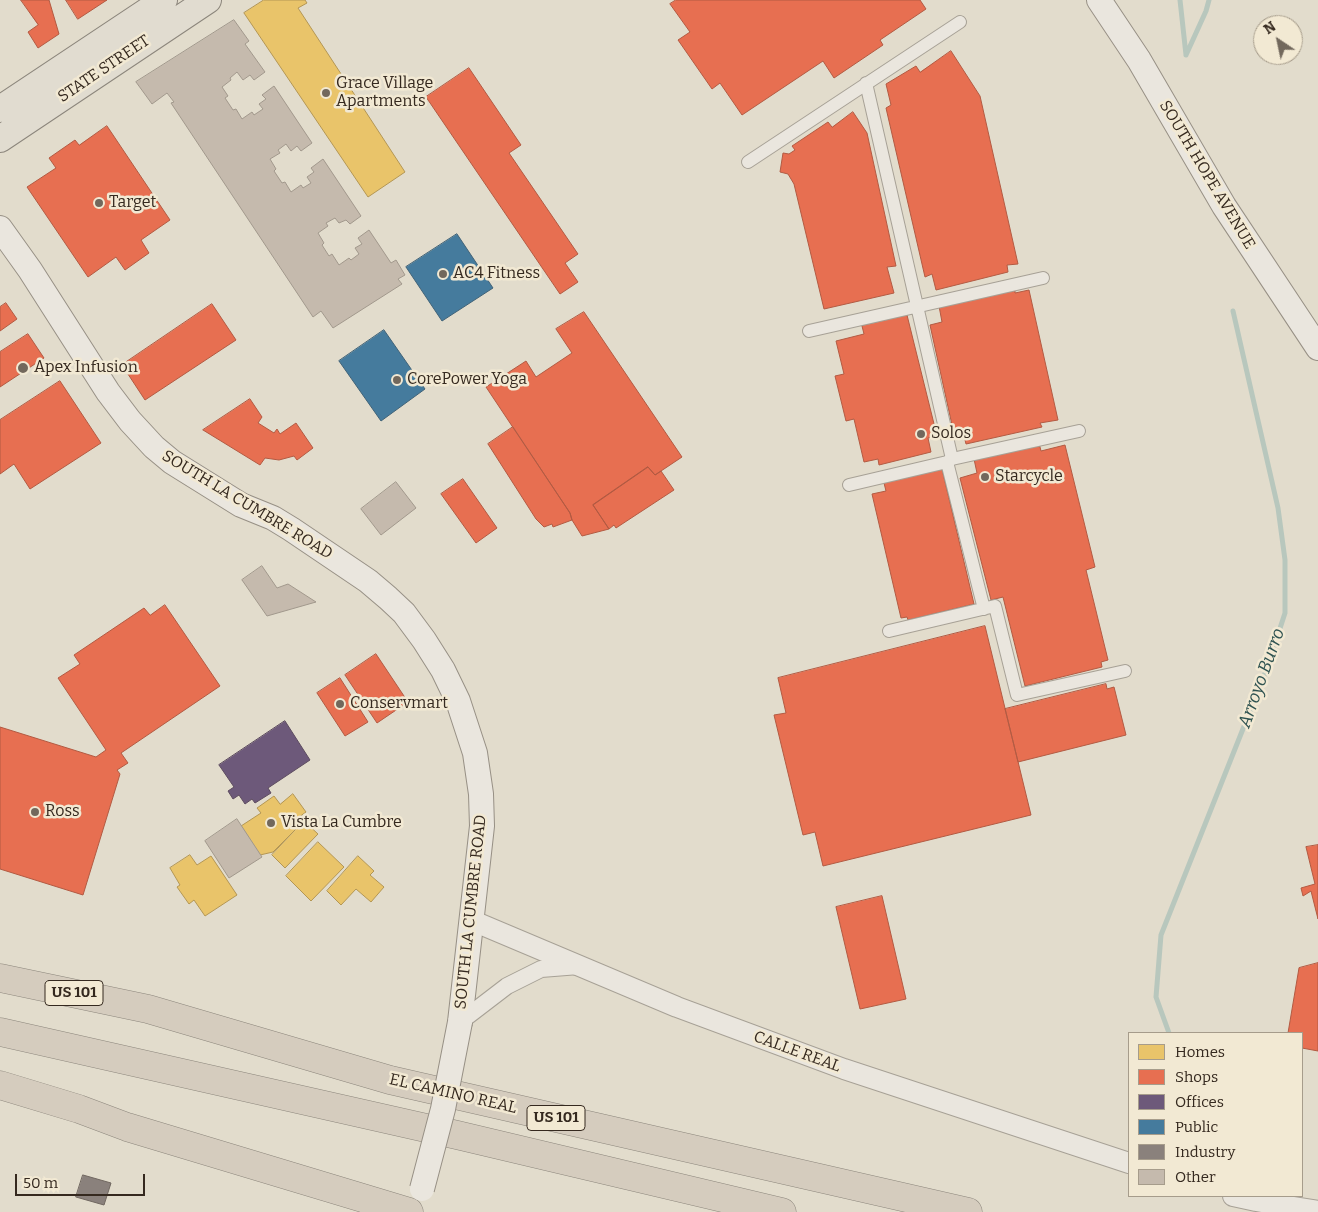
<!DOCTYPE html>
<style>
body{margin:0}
#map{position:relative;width:1318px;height:1212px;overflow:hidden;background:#e2dccc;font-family:Bitter,serif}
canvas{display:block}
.legend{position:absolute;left:1128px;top:1032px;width:175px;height:165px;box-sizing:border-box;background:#f2e9d3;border:1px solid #a69c8b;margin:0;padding:6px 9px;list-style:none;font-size:15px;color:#35291f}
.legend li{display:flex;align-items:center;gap:10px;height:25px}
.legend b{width:25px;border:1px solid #a69c8b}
.north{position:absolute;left:1253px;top:15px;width:50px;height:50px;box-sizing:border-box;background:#f2e9d3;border:1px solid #a69c8b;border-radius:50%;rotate:326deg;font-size:14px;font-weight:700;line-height:20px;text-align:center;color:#35291f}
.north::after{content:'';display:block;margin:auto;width:18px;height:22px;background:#72685c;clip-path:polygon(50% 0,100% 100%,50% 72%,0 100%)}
.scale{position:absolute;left:15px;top:1174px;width:130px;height:22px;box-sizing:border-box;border:2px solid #35291f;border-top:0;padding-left:6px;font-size:15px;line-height:18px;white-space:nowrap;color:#35291f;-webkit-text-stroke:4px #f2e9d3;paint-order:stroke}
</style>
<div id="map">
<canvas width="1318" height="1212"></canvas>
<ul class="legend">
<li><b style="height:14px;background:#e9c46a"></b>Homes</li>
<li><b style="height:14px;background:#e76f51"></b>Shops</li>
<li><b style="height:14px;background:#6d597a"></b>Offices</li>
<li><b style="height:14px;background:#457b9d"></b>Public</li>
<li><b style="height:14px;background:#8a817c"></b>Industry</li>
<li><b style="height:14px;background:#c5baad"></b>Other</li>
</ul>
<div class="north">N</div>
<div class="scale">50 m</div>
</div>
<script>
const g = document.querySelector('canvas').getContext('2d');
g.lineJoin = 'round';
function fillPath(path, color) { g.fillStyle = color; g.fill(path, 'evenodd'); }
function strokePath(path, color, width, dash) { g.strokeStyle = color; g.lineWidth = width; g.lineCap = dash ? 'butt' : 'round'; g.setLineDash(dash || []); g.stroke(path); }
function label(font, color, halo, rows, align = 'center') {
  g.font = font + ' Bitter,serif'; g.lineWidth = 5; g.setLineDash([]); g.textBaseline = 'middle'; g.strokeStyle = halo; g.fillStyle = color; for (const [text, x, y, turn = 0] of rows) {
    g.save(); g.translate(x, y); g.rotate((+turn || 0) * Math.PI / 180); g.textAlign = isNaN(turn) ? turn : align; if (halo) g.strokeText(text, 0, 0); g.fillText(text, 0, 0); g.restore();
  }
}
const homes = new Path2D(`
 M264 0H305L307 3 298 8 405 172 368 197 244 13Z
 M293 794 306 812 295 820 299 826 273 852 260 855 241 826 261 813 257 808 274 796 280 804Z
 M304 821 318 834 285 868 272 855Z
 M318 842 344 867 311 901 286 876Z
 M190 855 197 865 211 856 237 895 205 916 194 900 189 904 177 887 180 885 170 868Z
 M358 856 374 871 370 875 384 887 371 902 356 889 341 905 327 891Z`);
fillPath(homes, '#e9c46a');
strokePath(homes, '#b39654', 1);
const shops = new Path2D(`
 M21 0H49L59 34 38 48 28 32 38 25Z
 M66 0H107L78 19Z
 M676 0H920L926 9 880 40 883 45 834 78 823 61 742 115 720 83 712 89 678 40 690 32 670 4Z
 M951 51 980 96 1018 264 1007 265 1008 272 936 290 932 274 925 277 886 108 891 105 886 84 916 66 920 72Z
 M469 68 521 145 509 153 578 254 565 263 578 282 560 294 426 97Z
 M853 112 867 133 896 266 887 267 894 293 824 309 794 184 788 174 780 172 783 153 789 154 795 150 792 146 828 122 832 127Z
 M107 126 170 220 141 240 149 253 125 270 116 257 88 277 27 187 56 168 49 158 75 140 79 145Z
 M1015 289V293L1029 290 1058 420 1040 423 1042 427 966 444 963 432 954 434 930 325 942 322 939 306Z
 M6 303 17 319 0 331V307Z
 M212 304 236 340 145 400 122 365Z
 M584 312 682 457 655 475 648 467 593 505 609 529 582 536 572 520 570 513 486 387 526 361 536 377 572 353 556 329Z
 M907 315 937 436 928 438 931 452 879 465 878 459 864 462 854 419 846 421 835 376 844 374 836 341 864 334 862 326Z
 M28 334 44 358 0 387V352Z
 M60 381 101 443 30 489 14 464 0 474V420Z
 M250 399 262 417 258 423 274 433 277 429 280 434 296 423 313 448 297 460 294 456 279 460 265 458 260 465 203 430Z
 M513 427 570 513 572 520 553 527 552 524 544 527 536 519 488 444Z
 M1039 443 1041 451 1065 445 1095 567 1086 570 1108 660 1101 662 1102 667 1025 686 1003 597 991 600 960 478 977 473 974 459Z
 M648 467 655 475 661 471 674 490 616 528 614 525 609 529 593 505Z
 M942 469 974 604 908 620 907 617 901 618 872 494 886 491 884 483Z
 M463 479 497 528 476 543 441 494Z
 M165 605 220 686 121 753 128 763 117 770 120 774 83 895 0 869V727L96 757 106 750 58 678 80 664 74 655 144 608 150 615Z
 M985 626 1031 815 823 866 815 832 803 835 774 715 786 713 778 678Z
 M376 654 408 702 377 723 345 675Z
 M340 678 368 722 345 736 317 693Z
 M1106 684 1107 689 1114 687 1126 735 1018 762 1005 709Z
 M1318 845V919L1311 891 1303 896 1301 888 1315 884 1306 847Z
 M882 896 906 999 860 1009 836 907Z
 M1318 963V1051L1302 1048V1033H1288L1299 968Z`);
fillPath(shops, '#e76f51');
strokePath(shops, '#b25a42', 1);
const offices = new Path2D(`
 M285 721 310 760 268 788 271 793 255 803 252 799 245 804 239 795 233 799 228 791 234 787 219 765Z`);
fillPath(offices, '#6d597a');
strokePath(offices, '#5c4b5f', 1);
const public = new Path2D(`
 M457 234 493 288 442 321 406 267Z
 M384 330 425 389 381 421 339 361Z`);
fillPath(public, '#457b9d');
strokePath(public, '#406277', 1);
const industry = new Path2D(`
 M83 1175 111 1183 104 1205 76 1197Z`);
fillPath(industry, '#8a817c');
strokePath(industry, '#706760', 1);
strokePath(new Path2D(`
 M1180 0 1186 55
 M1186 55 1206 11 1209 0
 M1169 1033 1156 997 1161 935 1266 671 1285 613V560L1278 508 1233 311`), '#b8c7bd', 5);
const building = new Path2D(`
 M234 20 249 41 245 44 265 72 254 80 250 75 243 80 237 72 230 78 231 80 222 87 228 96 225 98 233 110 236 109 242 119 252 112 254 115 263 109 259 104 266 99 262 95 274 86 312 143 301 151 297 146 291 151 286 144 278 150 280 153 270 159 276 169 274 171 282 183 285 182 291 192 301 185 303 188 311 183 307 177 314 172 311 168 323 159 361 216 350 224 346 220 339 223 335 218 326 223 328 226 318 233 324 243 322 245 329 256 332 254 339 265 349 258 351 260 359 254 355 248 362 244 358 238 369 230 391 263 396 260 405 275 398 279 402 284 333 328 321 311 313 317 171 103 174 102 167 93 152 104 136 82Z
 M396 482 416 508 381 535 361 509Z
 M262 566 277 588 288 584 316 602 267 616 242 580Z
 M237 819 262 857 229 878 205 841Z`);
fillPath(building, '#c5baad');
strokePath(building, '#a1988c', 1);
const pedestrian = new Path2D(`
 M866 83 952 459
 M748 162 960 22
 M809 331 1043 278
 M947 462 984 609
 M849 485 947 462 952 459 1079 431
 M889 631 995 606 1017 695 1125 671`);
const minor = new Path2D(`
 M460 1022 507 986 541 969 579 966`);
const tertiary = new Path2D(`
 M473 921 677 1007 844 1069 1129 1163
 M1233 1196 1256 1201 1318 1211`);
const secondary = new Path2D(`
 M1099 0 1139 60 1224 206 1318 348
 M0 228 30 270 108 392 130 421 154 447 172 462 241 505 273 518 291 529 368 581 388 598 404 613 424 640 443 670 458 701 475 753 481 794 482 826 460 1022`);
const primary = new Path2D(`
 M0 109 164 0
 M0 139 208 0`);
const motorway = new Path2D(`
 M0 978 148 1009 390 1080 968 1212
 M0 1032 457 1135 782 1212
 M0 1085 79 1109 127 1127 409 1212`);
strokePath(pedestrian, '#a7a196', 14);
strokePath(minor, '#a7a196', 18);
strokePath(tertiary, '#a7a196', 22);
strokePath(secondary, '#979085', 26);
strokePath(primary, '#8c867c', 28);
strokePath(motorway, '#8c867c', 29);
strokePath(pedestrian, '#eae6de', 12);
strokePath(minor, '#eae6de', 16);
strokePath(tertiary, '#eae6de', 20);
strokePath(secondary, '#eae6de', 24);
strokePath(primary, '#e1dcd0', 26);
strokePath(motorway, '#d5ccbe', 28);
const secondaryBridge = new Path2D(`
 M422 1189 443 1109 460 1022`);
strokePath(secondaryBridge, '#979085', 26, []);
strokePath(secondaryBridge, '#eae6de', 24);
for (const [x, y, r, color] of [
 [326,93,5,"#72685c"],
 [99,203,5,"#72685c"],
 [443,274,5,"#72685c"],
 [23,368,6,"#72685c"],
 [397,380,5,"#72685c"],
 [921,434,5,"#72685c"],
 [985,477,5,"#72685c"],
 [340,704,5,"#72685c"],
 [35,812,5,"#72685c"],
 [271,823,5,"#72685c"]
]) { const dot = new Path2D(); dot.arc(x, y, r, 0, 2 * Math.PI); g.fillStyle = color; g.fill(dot); strokePath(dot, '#f2e9d3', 2); }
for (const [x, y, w] of [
 [74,993,58],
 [556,1118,58]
]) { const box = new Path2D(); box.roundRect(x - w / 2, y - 12.5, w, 25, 4); g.fillStyle = '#f2e9d3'; g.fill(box); strokePath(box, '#35291f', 1); }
label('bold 15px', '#35291f', null, [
 ["US 101",74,993],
 ["US 101",556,1118]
]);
label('16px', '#35291f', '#f2e9d3', [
 ["STATE STREET",104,69,-34],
 ["SOUTH HOPE AVENUE",1207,175,59],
 ["SOUTH LA CUMBRE ROAD",247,505,31],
 ["SOUTH LA CUMBRE ROAD",471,912,-84],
 ["CALLE REAL",797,1052,20],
 ["EL CAMINO REAL",453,1094,13]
]);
label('16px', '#35291f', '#f2e9d3', [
 ["Grace Village",336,84],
 ["Apartments",336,102],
 ["Target",109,203],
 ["AC4 Fitness",453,274],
 ["Apex Infusion",34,368],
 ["CorePower Yoga",407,380],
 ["Solos",931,434],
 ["Starcycle",995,477],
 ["Conservmart",350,704],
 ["Ross",45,812],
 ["Vista La Cumbre",281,823]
], 'left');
label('italic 18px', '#2f5351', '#f2e9d3', [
 ["Arroyo Burro",1262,678,-70]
]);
</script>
